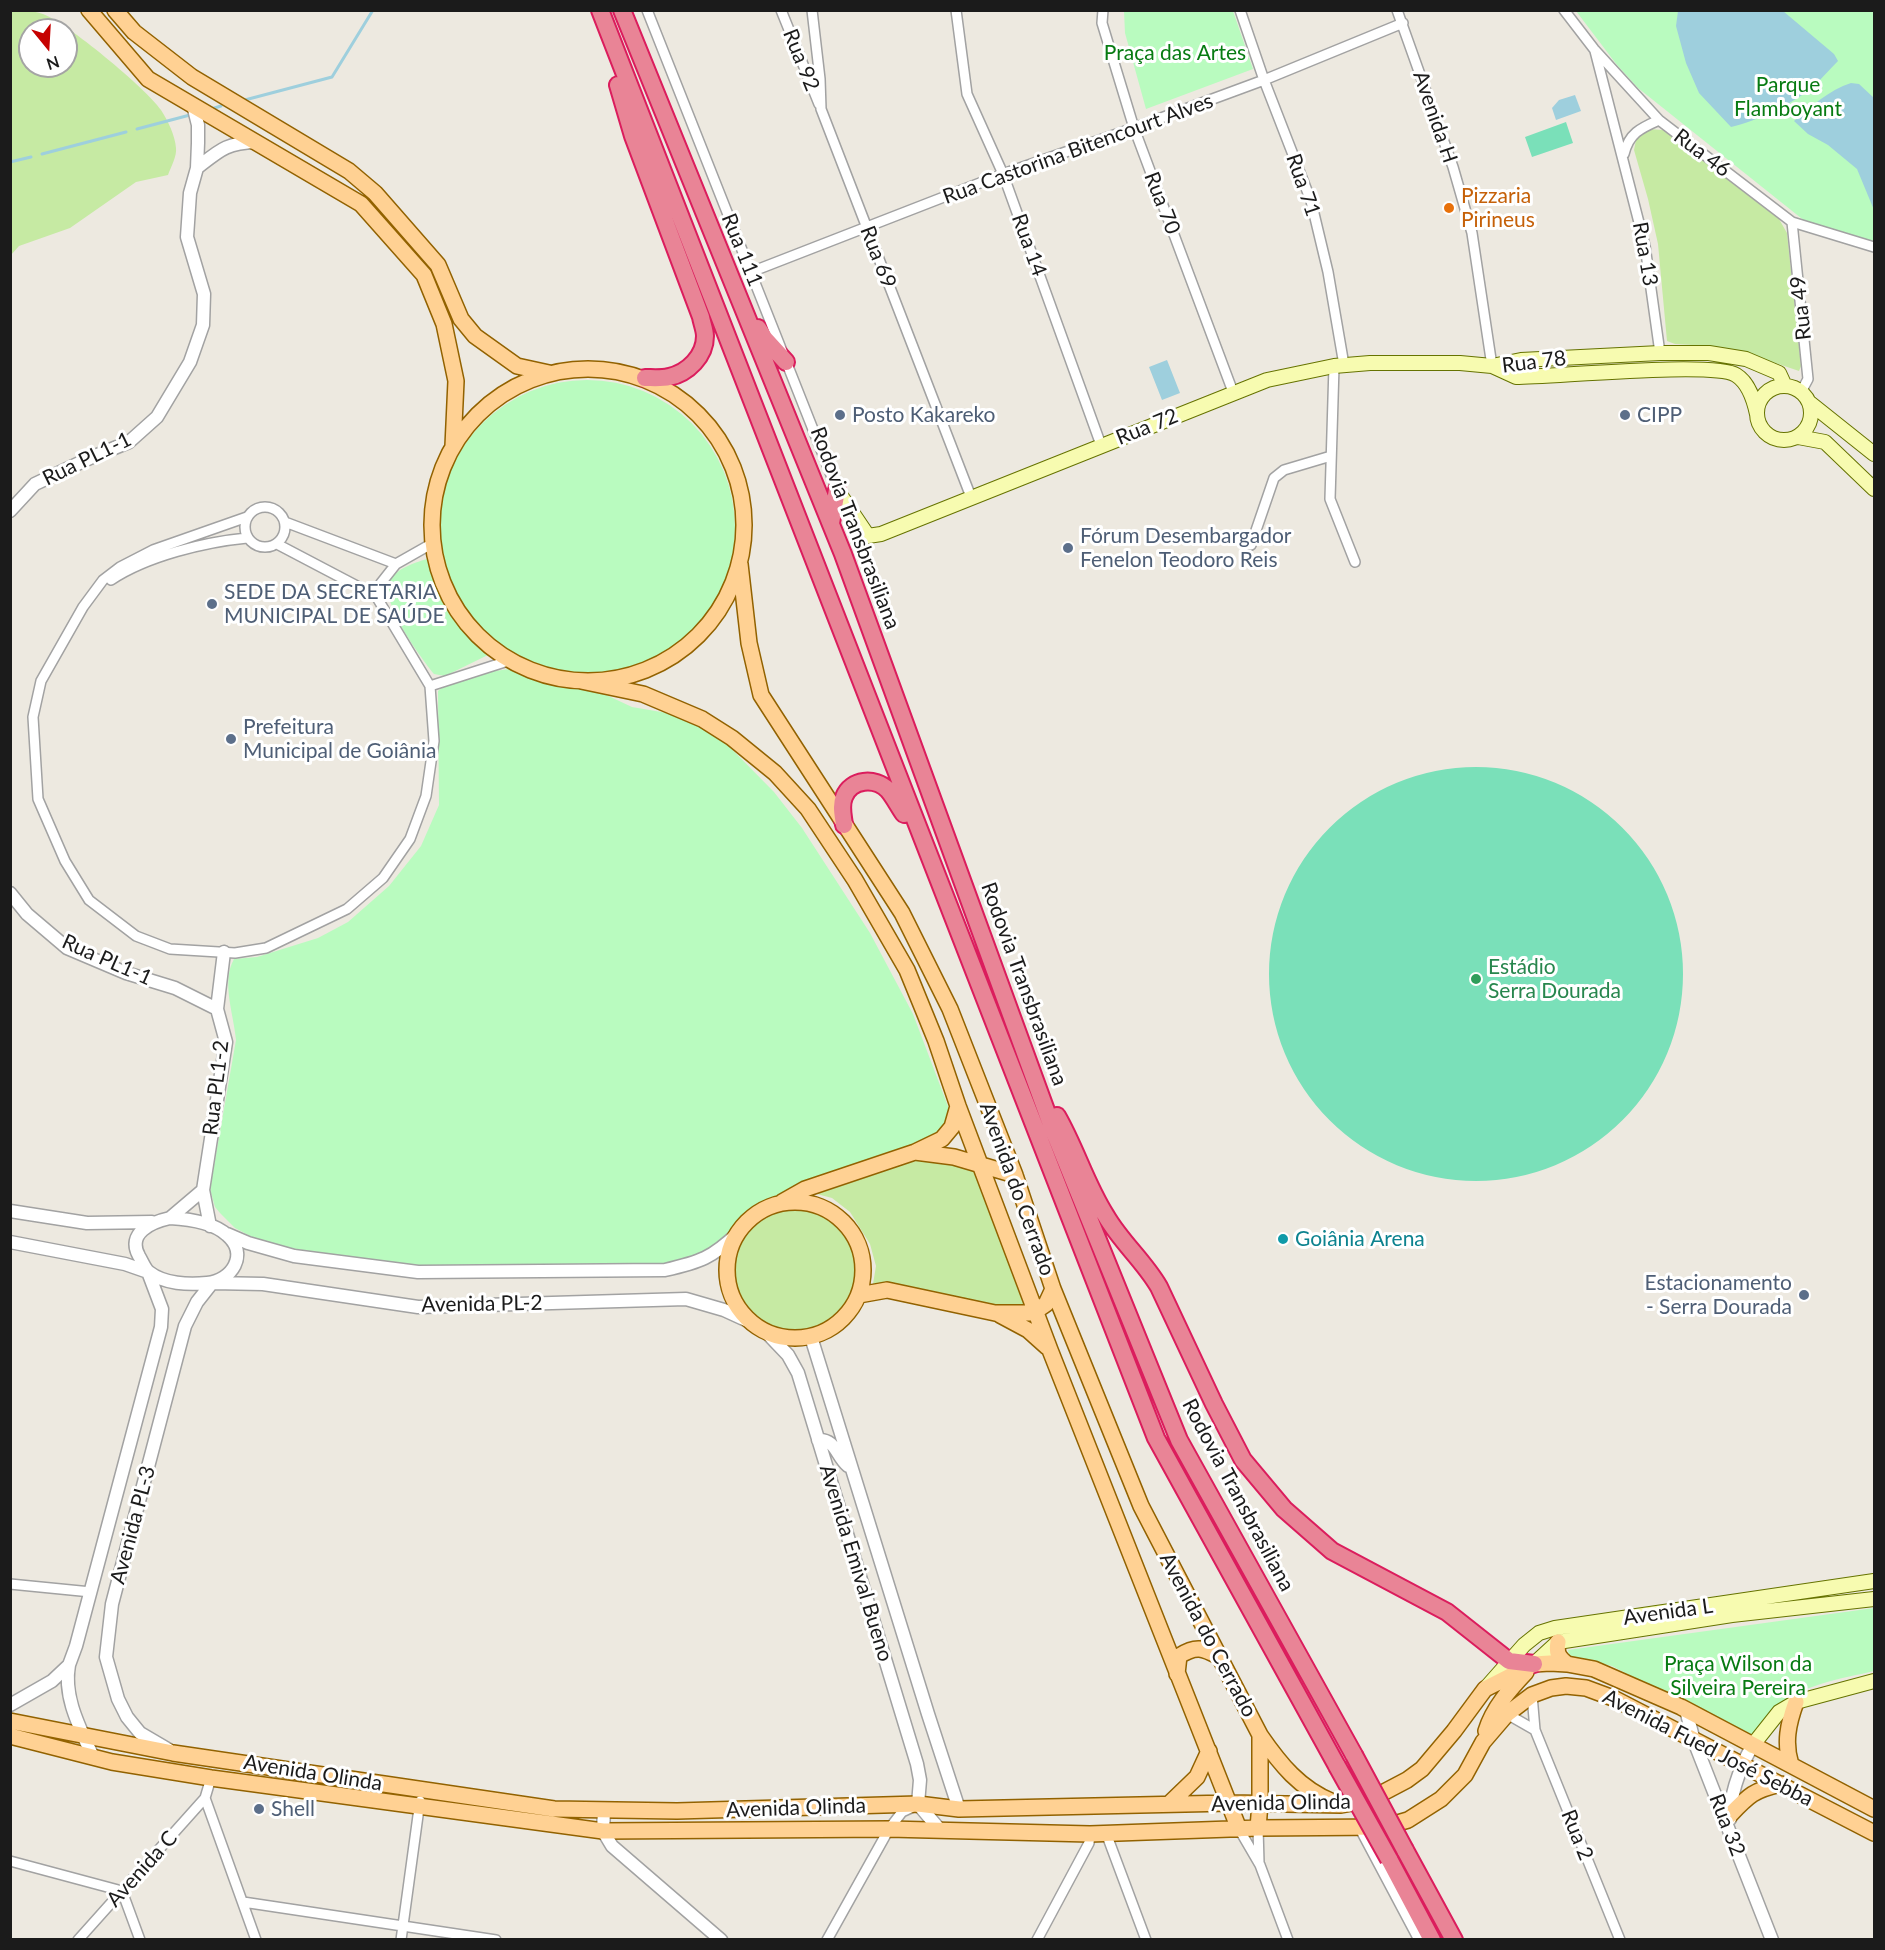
<!DOCTYPE html>
<meta charset="utf-8">
<style>
body{margin:0}
#map{position:relative;width:1885px;height:1950px;overflow:hidden;background:#ede9e0;font-family:Lato,sans-serif}
canvas{display:block}
.frame{position:absolute;inset:0;border:12px solid #1b1b1b;pointer-events:none}
.north{position:absolute;left:18px;top:18px;width:60px;height:60px;box-sizing:border-box;background:#fff;border:2px solid #a4a4a4;border-radius:50%;rotate:162deg;font-size:16px;font-weight:700;line-height:24px;text-align:center;color:#1b1b1b}
.north::after{content:'';display:block;margin:auto;width:21px;height:27px;background:#c60100;clip-path:polygon(50% 0,100% 100%,50% 72%,0 100%)}
</style>
<div id="map">
<canvas width="1885" height="1950"></canvas>
<div class="frame"></div>
<div class="north">N</div>
</div>
<script>
const g = document.querySelector('canvas').getContext('2d');
g.lineJoin = 'round';
function fillPath(path, color) { g.fillStyle = color; g.fill(path, 'evenodd'); }
function strokePath(path, color, width, dash) { g.strokeStyle = color; g.lineWidth = width; g.lineCap = dash ? 'butt' : 'round'; g.setLineDash(dash || []); g.stroke(path); }
function label(font, color, halo, rows, align = 'center') {
  g.font = font + ' Lato,sans-serif'; g.lineWidth = 6; g.setLineDash([]); g.textBaseline = 'middle'; g.strokeStyle = halo; g.fillStyle = color; for (const [text, x, y, turn = 0] of rows) {
    g.save(); g.translate(x, y); g.rotate((+turn || 0) * Math.PI / 180); g.textAlign = isNaN(turn) ? turn : align; if (halo) g.strokeText(text, 0, 0); g.fillText(text, 0, 0); g.restore();
  }
}
fillPath(new Path2D(`
 M11 10C21 10 32 10 43 14 66 22 147 89 161 110 168 121 175 135 176 148 177 156 171 167 168 175L136 182 70 228 19 246 11 255ZM30 30H66V66H30Z
 M1648 129 1663 130 1779 219 1787 233 1801 366 1799 371 1743 352 1709 346 1675 344 1667 341 1658 244 1648 199 1634 150 1636 140Z
 M926 1159H949L976 1170 1026 1299 1023 1305 1015 1310 891 1284H873L876 1266 870 1244 850 1212 832 1198 817 1194 911 1162Z
 M734 1272a62 62 0 1 1 124 0a62 62 0 1 1-124 0Z`), '#c6eaa3');
fillPath(new Path2D(`
 M1124 11H1233L1253 69 1146 109 1125 33Z
 M1576 11H1874V241L1820 228 1806 222 1638 88 1617 65Z
 M439 528a148 148 0 1 1 296 0a148 148 0 1 1-296 0Z
 M430 558C443 602 455 624 490 654L445 676 434 674C420 656 383 607 389 584 392 569 417 562 430 558Z
 M509 669 520 671 539 681 602 693 632 707 702 719 774 792 802 828 870 933 913 1014 949 1109 948 1126 934 1139 774 1197 755 1209 717 1244 699 1257 675 1265 412 1266 335 1256 275 1245 252 1237 235 1228 220 1213 215 1207 210 1189 236 1040C234 1015 221 982 234 959L257 957 318 938 348 922 389 886 421 846 439 805 438 691 446 684 456 683 488 672Z
 M1874 1608V1671C1841 1679 1800 1684 1775 1710 1766 1719 1759 1729 1751 1738L1612 1666 1569 1656 1568 1650Z`), '#b9fbbf');
fillPath(new Path2D(`
 M1566 122 1573 143 1532 157 1525 137Z
 M1269 974a207 207 0 1 1 414 0a207 207 0 1 1-414 0Z`), '#7ae0b9');
fillPath(new Path2D(`
 M1678 11H1783L1834 54 1838 61C1830 69 1823 77 1815 85 1795 103 1757 121 1731 127L1699 93 1686 63 1676 26Z
 M1851 83 1859 84 1874 98V210L1857 169 1828 145 1808 134 1794 121C1812 106 1829 90 1851 83Z
 M1575 95 1581 111 1556 120 1552 108 1559 100Z
 M1167 360 1180 393 1162 400 1149 367Z`), '#9ecfdd');
strokePath(new Path2D(`
 M241 101 332 77 373 10
 M211 109 221 106
 M137 129 190 115
 M42 154 126 132
 M10 162 31 157`), '#9ecfdd', 3);
const minor = new Path2D(`
 M647 10 837 490
 M781 10 819 104
 M812 10 820 79 821 109 971 497
 M956 10 967 94 1003 174 1101 445
 M1103 10 1102 23 1134 128 1233 392
 M1240 10 1264 80 1311 201 1328 272 1344 365
 M1397 10 1453 167 1472 233 1492 366
 M1564 10 1594 49 1659 120 1792 222 1874 247
 M1595 51 1645 246 1660 353
 M1624 154C1629 133 1641 128 1659 120
 M1792 222 1808 379 1801 392
 M751 272 1003 174 1134 128 1264 80 1403 23
 M1334 366 1330 499 1355 562
 M245 527a20 20 0 1 1 40 0a20 20 0 1 1-40 0Z
 M247 517 153 550 120 567 103 580 83 607 41 681 33 717 38 799 65 861 89 900 136 936 170 949 235 953 266 948 347 909 383 878 410 839 426 796 434 741 430 686 376 596 381 583 396 564
 M285 522 396 564 433 543
 M277 544 376 596
 M1251 545 1274 478 1284 470 1331 456
 M111 580C147 556 205 542 247 538
 M430 686 511 660
 M10 1584 91 1592
 M1532 1695 1535 1730
 M1507 1714 1535 1730 1620 1940
 M205 1798 256 1940
 M1359 1827 1419 1940
 M1258 1828 1259 1863
 M1239 1829 1260 1865 1288 1940
 M1106 1833 1146 1940
 M10 1861 122 1891
 M122 1891 140 1940
 M243 1902 496 1940
 M78 1940 205 1798 211 1778
 M401 1940 420 1801
 M827 1940 889 1829 902 1812 911 1808
 M1037 1940 1089 1843 1090 1834`);
const tertiary = new Path2D(`
 M197 168C220 150 226 143 256 142
 M10 511 35 484 90 458 129 442 157 417 190 362 203 325 204 294 187 237 190 193 197 168 198 143V125L193 105
 M10 893 27 914 67 948 126 973 175 988 217 1009
 M10 1211 87 1223 152 1222
 M170 1218C189 1219 213 1222 227 1235 249 1254 232 1281 207 1283 189 1285 164 1284 149 1272 145 1269 142 1261 139 1256 126 1233 152 1222 170 1218Z
 M170 1218 203 1190
 M210 1226 203 1190 226 1042 217 1009 224 952
 M227 1234 248 1243 294 1256 418 1272 665 1270C700 1262 712 1258 738 1233
 M10 1242 125 1264 148 1272
 M213 1283 263 1284 418 1307 686 1299 724 1310 748 1321
 M767 1333 788 1355 798 1373 917 1764 920 1780 918 1804 940 1830
 M811 1337 928 1714 959 1809
 M818 1440C836 1439 836 1456 848 1466
 M69 1665C63 1697 80 1728 93 1757
 M10 1705 52 1681 69 1665 76 1646 161 1327 162 1309 148 1272
 M1686 1710 1694 1741 1772 1940
 M169 1750 140 1733 127 1717 118 1699 106 1657 112 1604 185 1326 197 1302 212 1283
 M604 1811 603 1831 612 1846 721 1940
 M1730 1819C1730 1794 1740 1768 1752 1746`);
const secondary = new Path2D(`
 M1492 366 1521 360 1660 353H1709L1746 359 1779 373 1785 386
 M1757 413a27 27 0 1 1 54 0a27 27 0 1 1-54 0Z
 M1810 403 1874 454
 M1798 437 1825 442 1874 489
 M837 490 868 536 881 534 1267 380 1334 366 1370 363H1460L1492 366 1516 377C1553 377 1714 361 1736 375 1749 383 1754 400 1757 414
 M1534 1664 1558 1642 1732 1615 1874 1599
 M1485 1689 1524 1645 1539 1633 1555 1628 1874 1581
 M1752 1746 1779 1712 1796 1702 1874 1681`);
const primary = new Path2D(`
 M89 10 148 79 361 204 424 275 444 324 456 381 453 446
 M115 10 134 32 192 77 349 171 375 193 438 265 461 319 475 336 517 366 549 373
 M432 525a156 156 0 1 1 312 0a156 156 0 1 1-312 0Z
 M740 564 749 643 761 695 902 913 950 1009 1015 1175 1053 1289 1141 1506 1260 1735V1803L1258 1828
 M581 681 643 694 702 719 732 738 775 773 808 809 855 880 907 970 936 1041 958 1106 1050 1350 1239 1829
 M915 1152 954 1157 1015 1175
 M782 1202 805 1189 915 1152 942 1139 952 1127 958 1106
 M727 1270a68 68 0 1 1 136 0a68 68 0 1 1-136 0Z
 M859 1295 887 1290 995 1313H1033L1046 1304 1053 1289
 M1000 1315 1028 1330 1047 1347
 M1558 1642C1556 1653 1558 1657 1567 1664
 M1177 1674 1179 1656C1198 1644 1204 1649 1222 1658
 M10 1721 173 1753 554 1809 677 1811 918 1804 959 1809 1230 1803 1341 1805 1369 1800 1407 1780 1422 1769 1454 1731 1485 1689 1534 1664 1550 1663 1567 1664 1594 1669 1681 1707 1874 1809
 M1486 1731C1493 1708 1510 1689 1526 1672
 M1260 1735C1280 1764 1300 1789 1333 1802
 M10 1736 112 1762 211 1778 603 1831 889 1829 1090 1834 1258 1828 1384 1827 1408 1820 1441 1799 1465 1775 1483 1742 1507 1714 1532 1695 1551 1688 1566 1686 1586 1688 1613 1698 1874 1833
 M1791 1765C1784 1743 1788 1724 1796 1702
 M1169 1804 1197 1777 1209 1751
 M1730 1815C1749 1795 1754 1790 1781 1784`);
const motorway = new Path2D(`
 M600 10 1156 1438 1337 1766
 M622 10 843 554 1052 1127 1179 1440 1354 1755
 M618 85 633 136 701 317C702 323 705 330 705 336 705 356 688 373 669 377 661 379 652 378 645 378
 M758 328 765 339 786 362
 M831 523 837 490
 M844 825C843 816 840 806 844 797 851 779 875 777 888 790 894 797 899 807 904 814
 M1057 1116C1076 1149 1086 1185 1106 1216 1121 1242 1144 1261 1159 1287L1214 1404 1243 1460 1284 1509 1332 1551 1447 1612 1509 1661 1534 1664
 M1405 1850 1454 1940
 M1389 1859 1432 1940`);
strokePath(minor, '#a2a2a2', 12);
strokePath(tertiary, '#a2a2a2', 15);
strokePath(secondary, '#667301', 16);
strokePath(primary, '#926200', 18);
strokePath(motorway, '#db1d5d', 20);
strokePath(minor, '#fff', 9);
strokePath(tertiary, '#fff', 12);
strokePath(secondary, '#f7fbb0', 14);
strokePath(primary, '#ffd193', 15);
strokePath(motorway, '#e98496', 16);
const motorwayBridge = new Path2D(`
 M1354 1755 1405 1850
 M1337 1766 1389 1859`);
strokePath(motorwayBridge, '#db1d5d', 20, []);
strokePath(motorwayBridge, '#e98496', 16);
for (const [x, y, r, color] of [
 [1449,208,6,"#e8710a"],
 [840,415,6,"#5c6f8a"],
 [1625,415,6,"#5c6f8a"],
 [1068,548,6,"#5c6f8a"],
 [212,604,6,"#5c6f8a"],
 [231,739,6,"#5c6f8a"],
 [1476,979,6,"#2e9e5b"],
 [1283,1239,6,"#0f9aa8"],
 [1804,1295,6,"#5c6f8a"],
 [259,1809,6,"#5c6f8a"]
]) { const dot = new Path2D(); dot.arc(x, y, r, 0, 2 * Math.PI); g.fillStyle = color; g.fill(dot); strokePath(dot, '#fff', 2); }
label('21px', '#077b12', '#fff', [
 ["Praça das Artes",1175,53],
 ["Parque",1788,85],
 ["Flamboyant",1788,109],
 ["Praça Wilson da",1738,1664],
 ["Silveira Pereira",1738,1688]
]);
label('21px', '#1b1b1b', '#fff', [
 ["Rua 92",801,60,68],
 ["Avenida H",1435,117,71],
 ["Rua Castorina Bitencourt Alves",1078,149,-20],
 ["Rua 46",1702,153,37],
 ["Rua 71",1303,185,71],
 ["Rua 70",1162,203,69],
 ["Rua 14",1029,245,70],
 ["Rua 111",742,250,68],
 ["Rua 13",1645,254,80],
 ["Rua 69",878,257,69],
 ["Rua 49",1801,308,-96],
 ["Rua 78",1534,362,-7],
 ["Rua 72",1147,427,-22],
 ["Rua PL1-1",87,459,-26],
 ["Rodovia Transbrasiliana",855,528,69],
 ["Rua PL1-1",107,960,24],
 ["Rodovia Transbrasiliana",1024,984,70],
 ["Rua PL1-2",216,1088,-83],
 ["Avenida do Cerrado",1017,1189,70],
 ["Avenida PL-2",482,1304,-1],
 ["Rodovia Transbrasiliana",1238,1495,62],
 ["Avenida PL-3",133,1525,-75],
 ["Avenida Emival Bueno",856,1563,73],
 ["Avenida L",1668,1612,-8],
 ["Avenida do Cerrado",1208,1635,62],
 ["Avenida Fued José Sebba",1708,1748,27],
 ["Avenida Olinda",313,1773,9],
 ["Avenida Olinda",1281,1803,-1],
 ["Avenida Olinda",796,1808,-2],
 ["Rua 32",1727,1825,69],
 ["Rua 2",1577,1835,68],
 ["Avenida C",142,1869,-48]
]);
label('21px', '#c56008', '#fff', [
 ["Pizzaria",1461,196],
 ["Pirineus",1461,220]
], 'left');
label('21px', '#4e5e75', '#fff', [
 ["Posto Kakareko",852,415],
 ["CIPP",1637,415],
 ["Fórum Desembargador",1080,536],
 ["Fenelon Teodoro Reis",1080,560],
 ["SEDE DA SECRETARIA",224,592],
 ["MUNICIPAL DE SAÚDE",224,616],
 ["Prefeitura",243,727],
 ["Municipal de Goiânia",243,751],
 ["Estacionamento",1792,1283,"right"],
 ["- Serra Dourada",1792,1307,"right"],
 ["Shell",271,1809]
], 'left');
label('21px', '#27864d', '#fff', [
 ["Estádio",1488,967],
 ["Serra Dourada",1488,991]
], 'left');
label('21px', '#0d838f', '#fff', [
 ["Goiânia Arena",1295,1239]
], 'left');
</script>
